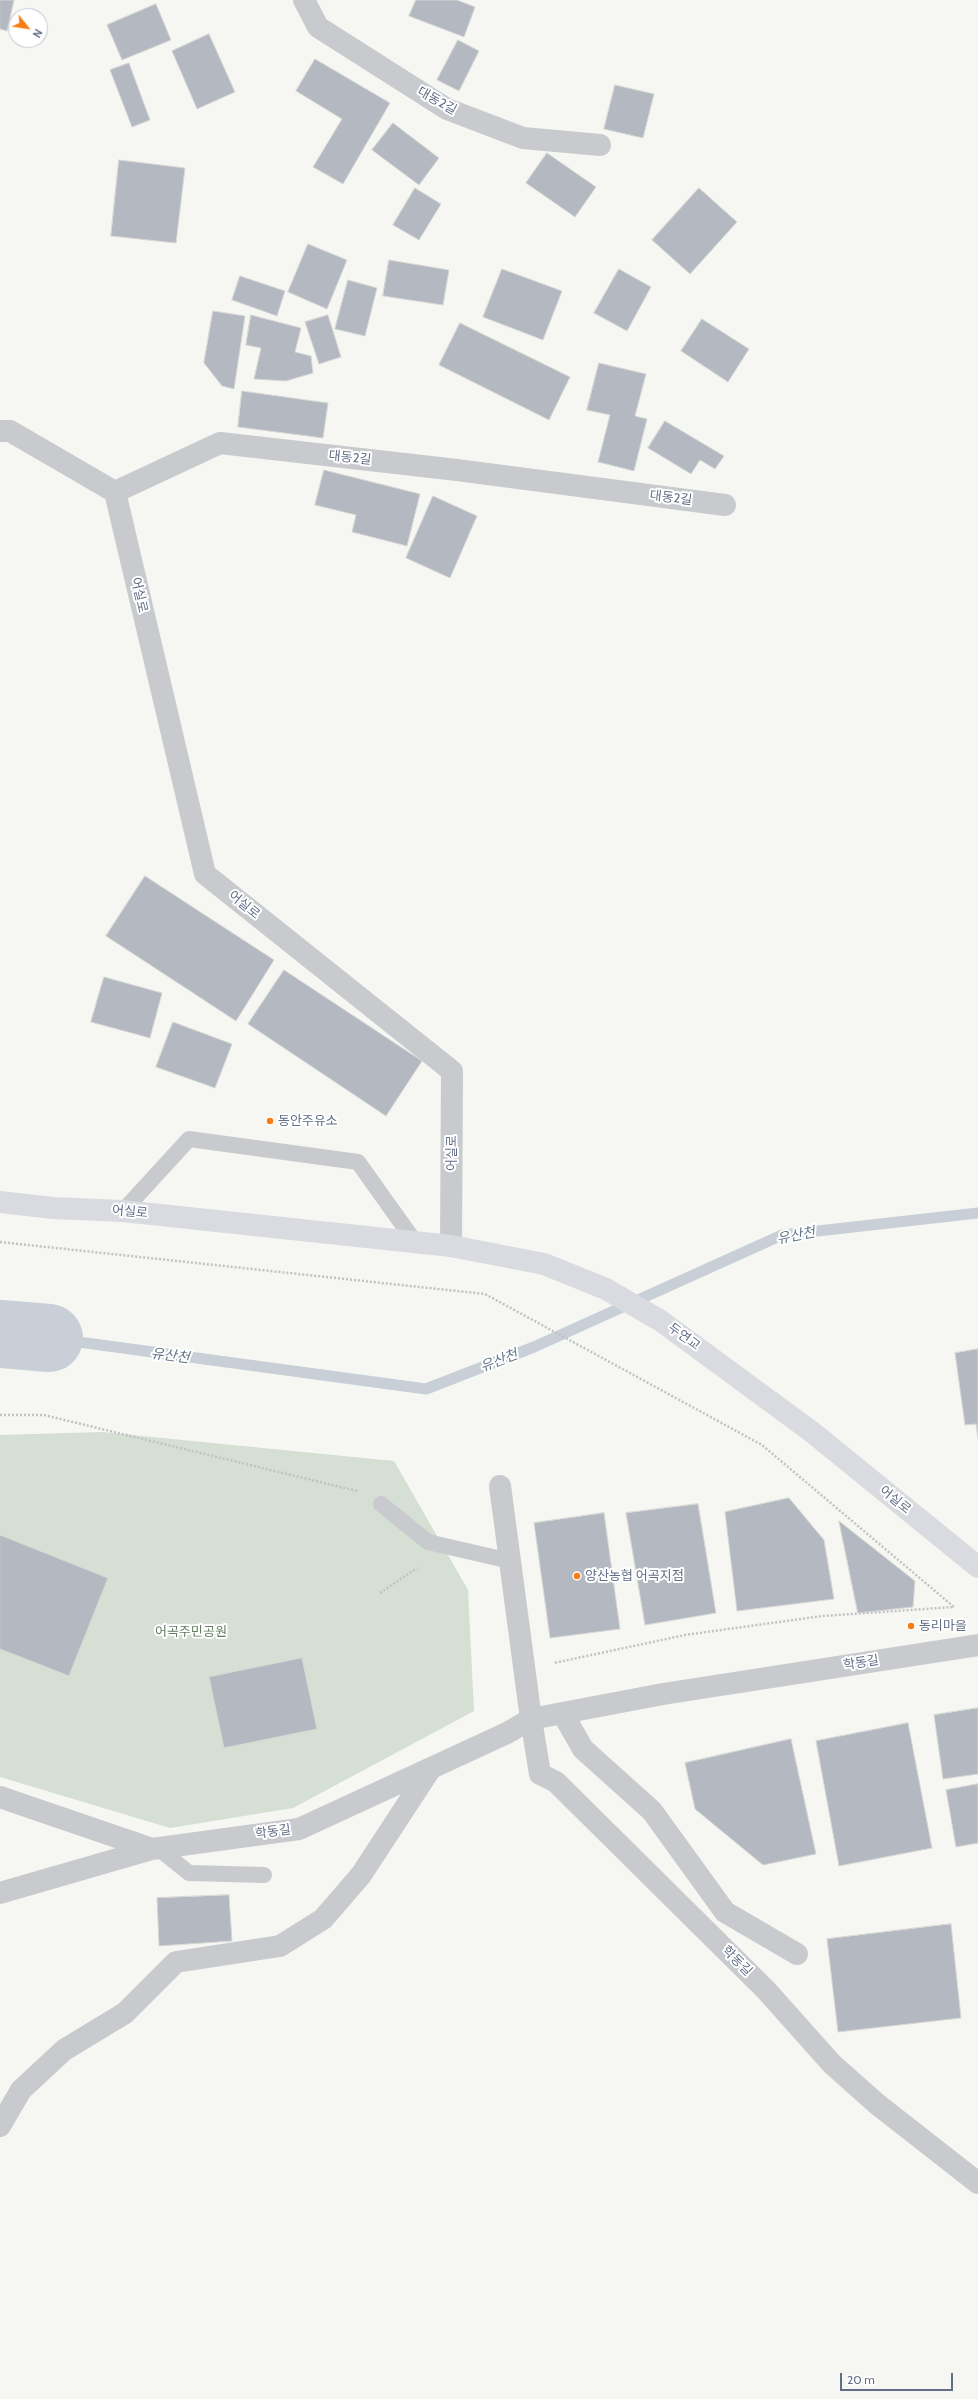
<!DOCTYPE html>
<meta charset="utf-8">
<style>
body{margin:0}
#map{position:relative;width:978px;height:2399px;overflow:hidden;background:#f6f7f2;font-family:Cabin,sans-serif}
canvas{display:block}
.north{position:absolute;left:8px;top:8px;width:40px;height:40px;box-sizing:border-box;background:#fff;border:1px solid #c0c5cf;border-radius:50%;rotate:120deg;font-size:11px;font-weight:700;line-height:16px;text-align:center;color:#626e87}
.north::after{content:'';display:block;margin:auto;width:14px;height:18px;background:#f67d13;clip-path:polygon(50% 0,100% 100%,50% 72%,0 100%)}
.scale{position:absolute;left:840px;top:2373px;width:113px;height:18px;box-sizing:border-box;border:2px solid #626e87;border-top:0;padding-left:5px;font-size:12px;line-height:14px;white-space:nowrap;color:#626e87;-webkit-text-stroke:3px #fff;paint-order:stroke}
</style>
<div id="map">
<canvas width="978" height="2399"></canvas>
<div class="north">N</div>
<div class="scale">20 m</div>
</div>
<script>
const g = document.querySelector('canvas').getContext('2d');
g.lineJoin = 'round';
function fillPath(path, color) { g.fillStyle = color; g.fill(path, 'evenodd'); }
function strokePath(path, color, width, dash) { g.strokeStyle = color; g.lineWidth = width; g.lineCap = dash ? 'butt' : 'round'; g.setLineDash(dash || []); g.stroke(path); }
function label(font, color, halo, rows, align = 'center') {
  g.font = font + ' Cabin,"Noto Sans KR",sans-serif'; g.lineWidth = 4; g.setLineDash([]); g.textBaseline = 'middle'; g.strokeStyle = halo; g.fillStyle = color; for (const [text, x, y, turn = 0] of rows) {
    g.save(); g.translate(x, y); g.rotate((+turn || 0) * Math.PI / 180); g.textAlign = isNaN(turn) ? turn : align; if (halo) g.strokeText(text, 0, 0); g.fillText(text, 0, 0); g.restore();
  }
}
fillPath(new Path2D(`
 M102 1432 394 1461 468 1590 474 1711 293 1808 170 1828 0 1777V1435Z`), '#d5dfd3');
strokePath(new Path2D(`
 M49 1338 426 1389 534 1347 782 1235 978 1213`), '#c8cfd6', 11);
strokePath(new Path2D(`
 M0 1334 49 1338`), '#c8cfd6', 68);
const building = new Path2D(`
 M0 0H14L7 31 0 29Z
 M416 0H457L475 7 464 37 409 16Z
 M156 4 171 40 122 60 107 25Z
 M209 34 235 92 197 109 172 51Z
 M458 40 479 51 459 91 437 80Z
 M315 59 390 103 343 184 313 167 342 119 296 91Z
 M129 63 150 120 132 127 110 70Z
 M615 85 654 94 643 138 604 129Z
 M393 123 439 158 419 185 372 150Z
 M547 153 596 187 575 217 526 183Z
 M119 160 185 168 176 243 111 236Z
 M415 188 441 204 419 240 393 225Z
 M699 188 737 222 690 274 652 240Z
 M308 244 347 260 327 309 288 292Z
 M389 260 449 270 443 305 383 296Z
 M502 269 562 291 543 340 483 317Z
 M619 269 651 287 627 331 594 313Z
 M240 276 285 291 277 316 232 300Z
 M348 280 377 288 365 336 335 329Z
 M213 311 245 316 234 389 222 386 204 363Z
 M251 315 301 328 295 352 311 356 313 373 286 381 254 379 261 348 246 345Z
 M328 315 341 357 319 364 305 322Z
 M702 319 749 349 728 382 681 351Z
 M460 323 570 377 549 420 439 365Z
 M599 363 646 374 635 416 647 419 634 471 598 462 610 415 587 410Z
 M242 391 328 403 323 438 238 427Z
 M665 421 724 456 715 469 700 460 691 474 648 448Z
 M324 470 420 494 407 546 352 532 356 515 315 505Z
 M433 496 477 516 450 578 406 558Z
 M145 876 274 960 236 1021 106 936Z
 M284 970 422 1061 386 1116 248 1024Z
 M104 977 162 993 150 1038 91 1022Z
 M173 1022 232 1044 215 1088 156 1067Z
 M978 1349V1439L976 1424 965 1425 955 1353Z
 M789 1498 824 1540 834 1599 737 1611 725 1512Z
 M698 1504 716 1613 645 1625 626 1513Z
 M604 1513 620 1629 550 1638 534 1523Z
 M839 1521 915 1581 913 1607 858 1613Z
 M0 1535 108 1578 69 1676 0 1649Z
 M302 1658 317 1729 224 1748 209 1677Z
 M978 1708V1774L943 1779 934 1715Z
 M908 1723 932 1848 839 1866 816 1741Z
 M791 1739 816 1854 763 1865 695 1809 685 1763Z
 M978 1784V1843L956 1847 946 1790Z
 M229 1895 232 1941 159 1946 157 1898Z
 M951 1924 961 2018 838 2032 827 1939Z`);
fillPath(building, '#b4b9c1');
strokePath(building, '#d7d8d5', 1);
strokePath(new Path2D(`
 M0 1242 485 1294 762 1445 954 1607 822 1616 685 1635 554 1663
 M0 1415H44L357 1491
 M380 1593 417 1568`), '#c0c2c4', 2.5, [2, 2]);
strokePath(new Path2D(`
 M123 1211 189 1139 358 1162 415 1242
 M381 1504 428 1542 510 1561
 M158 1848 189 1873 264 1875`), '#c8cace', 16);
strokePath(new Path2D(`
 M304 0 318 27 447 109 523 138 600 145
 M0 431H10L115 492
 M115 492 205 874 452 1071 451 1246
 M115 492 220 443 457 470 725 505
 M500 1486 531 1719 540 1774 556 1782 766 1990 832 2064 877 2104 978 2183
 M563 1714 583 1749 652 1811 725 1912 797 1954
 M0 2126 21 2090 64 2050 125 2013 176 1962 280 1946 323 1919 361 1875 431 1768`), '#c8cace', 22);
strokePath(new Path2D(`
 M0 1797 152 1849 299 1829 507 1733 531 1719 663 1694 978 1645
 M0 1893 152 1849`), '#c8cace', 22);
strokePath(new Path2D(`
 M0 1202 53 1208 123 1211 451 1246 544 1264 606 1289 661 1321 812 1432 978 1567`), '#d9dbe1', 22);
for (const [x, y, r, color] of [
 [270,1121,4,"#f67d13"],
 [577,1576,4,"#f67d13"],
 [911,1626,4,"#f67d13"]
]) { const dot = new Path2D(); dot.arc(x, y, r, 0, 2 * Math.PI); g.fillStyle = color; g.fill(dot); strokePath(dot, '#fff', 1.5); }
label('13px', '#626e87', '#fff', [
 ["대동2길",437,101,29],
 ["대동2길",350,458,6],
 ["대동2길",671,498,7],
 ["어실로",139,595,77],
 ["어실로",244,905,39],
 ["어실로",452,1153,-90],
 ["어실로",130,1212,5],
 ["두연교",684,1337,36],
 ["어실로",895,1500,39],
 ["학동길",861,1663,-9],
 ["학동길",273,1832,-8],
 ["학동길",737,1961,45]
]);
label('13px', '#626e87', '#fff', [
 ["동안주유소",278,1121],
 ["양산농협 어곡지점",585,1576],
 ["동리마을",919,1626]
], 'left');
label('13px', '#627d63', '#fff', [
 ["어곡주민공원",191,1632]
]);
label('italic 14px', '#63768b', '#fff', [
 ["유산천",796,1236,-11],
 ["유산천",170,1356,7],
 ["유산천",499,1361,-21]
]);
</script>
